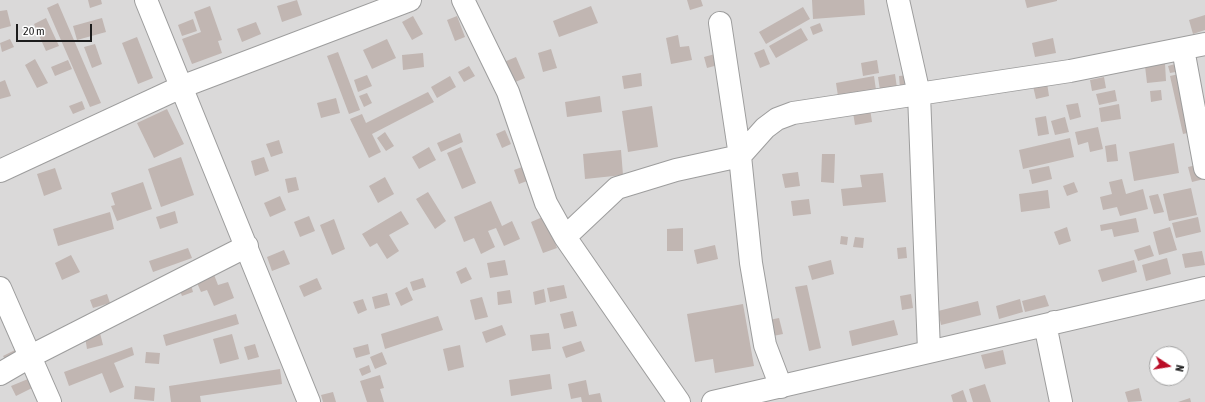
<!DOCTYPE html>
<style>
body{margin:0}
#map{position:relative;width:1205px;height:402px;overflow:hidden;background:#ece7e2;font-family:"Asap Condensed",sans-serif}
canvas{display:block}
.north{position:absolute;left:1149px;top:346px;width:40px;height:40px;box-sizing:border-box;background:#fff;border:1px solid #a4a4a4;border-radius:50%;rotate:102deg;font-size:11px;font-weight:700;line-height:16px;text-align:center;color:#1c1c1c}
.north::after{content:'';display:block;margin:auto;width:14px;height:18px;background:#ba0d26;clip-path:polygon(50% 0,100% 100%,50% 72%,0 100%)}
.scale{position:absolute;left:16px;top:24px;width:76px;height:18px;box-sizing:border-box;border:2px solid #1c1c1c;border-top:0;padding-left:5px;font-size:12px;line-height:14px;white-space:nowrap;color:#1c1c1c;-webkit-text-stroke:3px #fff;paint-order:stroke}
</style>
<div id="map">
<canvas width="1205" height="402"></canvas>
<div class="north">N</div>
<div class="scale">20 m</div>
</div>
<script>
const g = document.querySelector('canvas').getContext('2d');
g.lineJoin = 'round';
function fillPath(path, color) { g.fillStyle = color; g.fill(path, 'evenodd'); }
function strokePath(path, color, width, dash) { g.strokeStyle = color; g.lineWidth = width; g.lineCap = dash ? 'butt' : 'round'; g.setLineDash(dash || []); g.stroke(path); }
fillPath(new Path2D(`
 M0 0H1205V402H0ZM1157 354H1181V378H1157Z`), '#dad9d9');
fillPath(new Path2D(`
 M88 0H101L102 4 90 8Z
 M297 0 302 15 282 22 277 6Z
 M687 0H701L703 6 690 10Z
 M812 0H864L865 15 813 19Z
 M1025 0H1057V1L1027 8Z
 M58 3 101 103 90 107 47 8Z
 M210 6 222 40 218 41 222 53 192 64 182 39 201 32 194 12Z
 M591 6 598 23 559 37 553 21Z
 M803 7 810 19 766 44 759 32Z
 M7 10 11 26 0 29V11Z
 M1205 15V30L1193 34 1189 20Z
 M413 16 423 34 412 40 402 22Z
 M457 16 465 37 455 41 447 20Z
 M46 18 59 46 46 51 34 24Z
 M102 18 106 32 77 40 73 26Z
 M193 19 197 31 182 36 178 25Z
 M256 22 261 34 242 42 237 29Z
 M820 23 823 31 813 35 810 27Z
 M801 28 808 40 776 58 769 46Z
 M678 35 680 47 689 46 692 60 671 64 666 38Z
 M137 37 153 78 138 84 122 43Z
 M1053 38 1056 53 1035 57 1032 43Z
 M10 39 14 47 2 52 0 43Z
 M387 39 396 58 372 69 363 50Z
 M95 44 102 64 92 68 84 47Z
 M551 49 557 68 543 72 538 53Z
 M764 49 770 64 760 68 754 53Z
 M338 52 360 110 349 114 327 56Z
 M423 53 424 67 403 70 402 55Z
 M715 54 718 65 707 68 704 57Z
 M516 57 525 78 513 83 504 62Z
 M35 59 48 83 37 88 25 65Z
 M68 60 72 69 55 76 51 67Z
 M877 60 879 73 863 76 861 63Z
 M1165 63 1166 81 1147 83 1145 66Z
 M1179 63 1181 71 1170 73 1168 66Z
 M469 66 475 76 464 82 458 72Z
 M641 73 642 86 624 89 622 76Z
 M1183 73 1196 131 1183 134 1170 76Z
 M895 74 897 88 880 90 878 77Z
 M367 75 372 86 358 92 354 80Z
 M909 75 911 86 900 88 899 76Z
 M450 76 456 87 437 98 431 87Z
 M874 76 876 90 838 96 836 83Z
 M1104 77 1106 88 1092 91 1090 80Z
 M5 80 11 96 0 99V82Z
 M1047 83 1049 96 1036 99 1033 86Z
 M1115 90 1117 101 1099 105 1096 94Z
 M1161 90 1162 100 1151 102 1150 91Z
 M428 92 434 102 372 134 381 152 369 158 350 119 362 114 366 123Z
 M367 93 372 103 364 107 359 96Z
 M600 96 602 112 567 117 565 102Z
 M336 98 340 113 321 118 317 103Z
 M82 101 85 109 73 114 69 106Z
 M1078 103 1081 117 1070 120 1066 105Z
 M1119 104 1121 119 1101 122 1099 108Z
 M652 106 658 147 628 152 622 111Z
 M167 109 184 144 154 158 137 123Z
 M870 109 872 122 855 125 853 112Z
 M1046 116 1049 134 1038 136 1035 118Z
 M1065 117 1069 132 1055 135 1051 121Z
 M1098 127 1103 149 1090 152 1088 142 1078 145 1075 132Z
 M505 130 511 144 502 148 496 134Z
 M385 132 394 146 386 151 377 138Z
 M460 133 463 142 441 152 437 143Z
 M1070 138 1074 157 1023 169 1019 150Z
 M279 140 283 153 271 157 266 144Z
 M1174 143 1179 173 1134 181 1129 152Z
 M1116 144 1118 161 1107 162 1105 146Z
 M429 147 436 160 419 169 412 157Z
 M461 147 476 183 462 189 447 153Z
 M621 150 623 175 585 179 583 154Z
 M822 154H835L834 183 821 182Z
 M181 157 194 195 161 207 148 169Z
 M264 157 269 171 255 176 251 161Z
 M1201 164 1204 179 1192 182 1188 167Z
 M1049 166 1052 179 1032 184 1029 170Z
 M522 167 527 181 519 184 514 170Z
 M55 168 62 189 44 196 37 174Z
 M798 172 800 186 785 188 782 174Z
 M883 173 886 202 843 206 841 189 862 187 860 175Z
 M296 177 299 190 288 193 285 179Z
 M385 177 394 194 378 203 369 186Z
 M1122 179 1126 194 1143 189 1148 209 1120 216 1117 207 1103 210 1100 197 1112 194 1109 182Z
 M143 182 152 209 117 221 111 206 115 205 111 193Z
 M1074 182 1078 192 1067 196 1063 186Z
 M1191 188 1197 215 1169 221 1163 194Z
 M1048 190 1050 208 1021 212 1019 194Z
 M428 192 446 221 435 229 416 199Z
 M1158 194 1164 212 1154 214 1149 196Z
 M280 196 286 210 270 217 264 203Z
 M809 199 811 214 793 216 791 201Z
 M491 201 502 226 512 221 520 239 504 246 496 228 488 231 495 247 481 254 474 238 464 242 454 217Z
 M175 211 178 223 160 229 156 217Z
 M401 211 409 224 389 235 399 251 387 259 377 243 370 247 362 234Z
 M110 212 114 229 58 246 53 229Z
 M309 216 315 231 300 237 294 222Z
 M545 216 557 248 543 253 531 222Z
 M1198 217 1201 232 1176 238 1172 223Z
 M1136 218 1139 232 1114 237 1112 229 1101 231 1100 225Z
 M334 219 345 249 332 255 320 225Z
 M1067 227 1071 241 1059 245 1054 232Z
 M1170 227 1177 250 1159 255 1153 232Z
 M683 228V251H667V229Z
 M841 236 848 237 847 245 840 244Z
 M855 237 864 238 863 248 853 247Z
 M715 245 718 259 697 264 694 250Z
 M1150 245 1154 256 1138 261 1134 250Z
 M906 247 907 258 898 259 897 248Z
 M188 248 192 258 153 272 149 261Z
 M284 250 290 264 272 271 267 257Z
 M1202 251 1205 265 1185 268 1182 254Z
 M71 255 80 272 62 280 55 263Z
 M1167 258 1171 274 1146 281 1142 265Z
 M505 260 508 275 490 278 487 263Z
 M831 260 834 274 812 280 808 266Z
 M1134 260 1137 272 1102 282 1098 270Z
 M466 267 472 279 461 284 456 272Z
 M213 272 218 285 228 282 234 298 214 306 207 290 201 292 195 278Z
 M317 278 322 289 304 297 299 286Z
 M423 278 426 287 413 291 410 282Z
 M190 281 193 292 182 296 178 286Z
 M564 285 567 298 550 302 547 288Z
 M807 285 821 348 809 351 795 287Z
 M407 287 413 300 401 306 395 293Z
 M544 289 546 302 535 305 533 292Z
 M510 290 512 303 498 305 497 292Z
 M387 293 390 305 375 309 372 297Z
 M107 294 110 303 93 308 90 300Z
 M911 294 913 308 902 310 900 296Z
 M1045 295 1049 306 1025 312 1022 301Z
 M482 297 488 317 475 320 470 300Z
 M363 299 367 310 358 314 353 302Z
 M1020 299 1023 312 999 319 996 306Z
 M978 301 981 315 941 325 938 311Z
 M743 304 754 366 715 373 713 359 695 362 687 314Z
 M573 311 577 326 564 329 560 314Z
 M236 314 239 324 166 346 163 335Z
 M438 316 443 330 385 349 381 334Z
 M779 318 783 334 773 336 769 320Z
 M894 320 898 335 852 346 849 331Z
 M502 325 506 335 486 343 482 332Z
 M100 333 103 345 87 349 85 337Z
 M549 333 551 349 532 351 530 335Z
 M232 334 239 359 220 364 213 339Z
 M581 341 585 351 566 358 562 347Z
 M255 344 259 357 248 360 244 347Z
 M368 344 370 354 356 358 353 348Z
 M460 345 464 367 448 371 443 349Z
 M132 347 134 355 114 363 124 387 110 393 102 373 69 386 64 372Z
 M17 349 21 357 8 365 3 356Z
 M1003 350 1006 364 985 369 981 355Z
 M146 352 160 353 159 364 145 363Z
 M382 352 387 364 375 369 370 357Z
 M369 365 371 372 362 376 359 369Z
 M280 369 282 384 200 396 201 402H171L169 386Z
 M550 374 552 389 511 396 509 380Z
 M380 375 384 388 380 389 384 402H367L360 381Z
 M1166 378H1180V379L1166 382Z
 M28 379 32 388 16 396 11 386Z
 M586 380 589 395 600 393 602 402H582L581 397 571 399 568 384Z
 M985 384 991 402H973L969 389Z
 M135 386 155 388 154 401 134 399Z
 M1139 388 1142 401 1128 402 1125 392Z
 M963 390 967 402H953L951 395Z
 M333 392 336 402H323L321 395Z
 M1190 398 1191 402H1178Z`), '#c1b6b2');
const street = new Path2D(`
 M146 0 309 402
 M463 0 508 92 546 203 565 237 679 402
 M898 0 919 94 929 351
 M720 23 740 156 751 263 765 345 781 387
 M1183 49 1205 168
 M0 171 181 87 410 0
 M565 237 617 188 676 170 740 156 765 128 777 119 793 113 1070 71 1205 44
 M0 288 50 402
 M1054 322 1046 329 1061 402
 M0 374 31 356 247 246
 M713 402 1205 288`);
strokePath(street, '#9d9d9d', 24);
strokePath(street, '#fff', 22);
</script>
